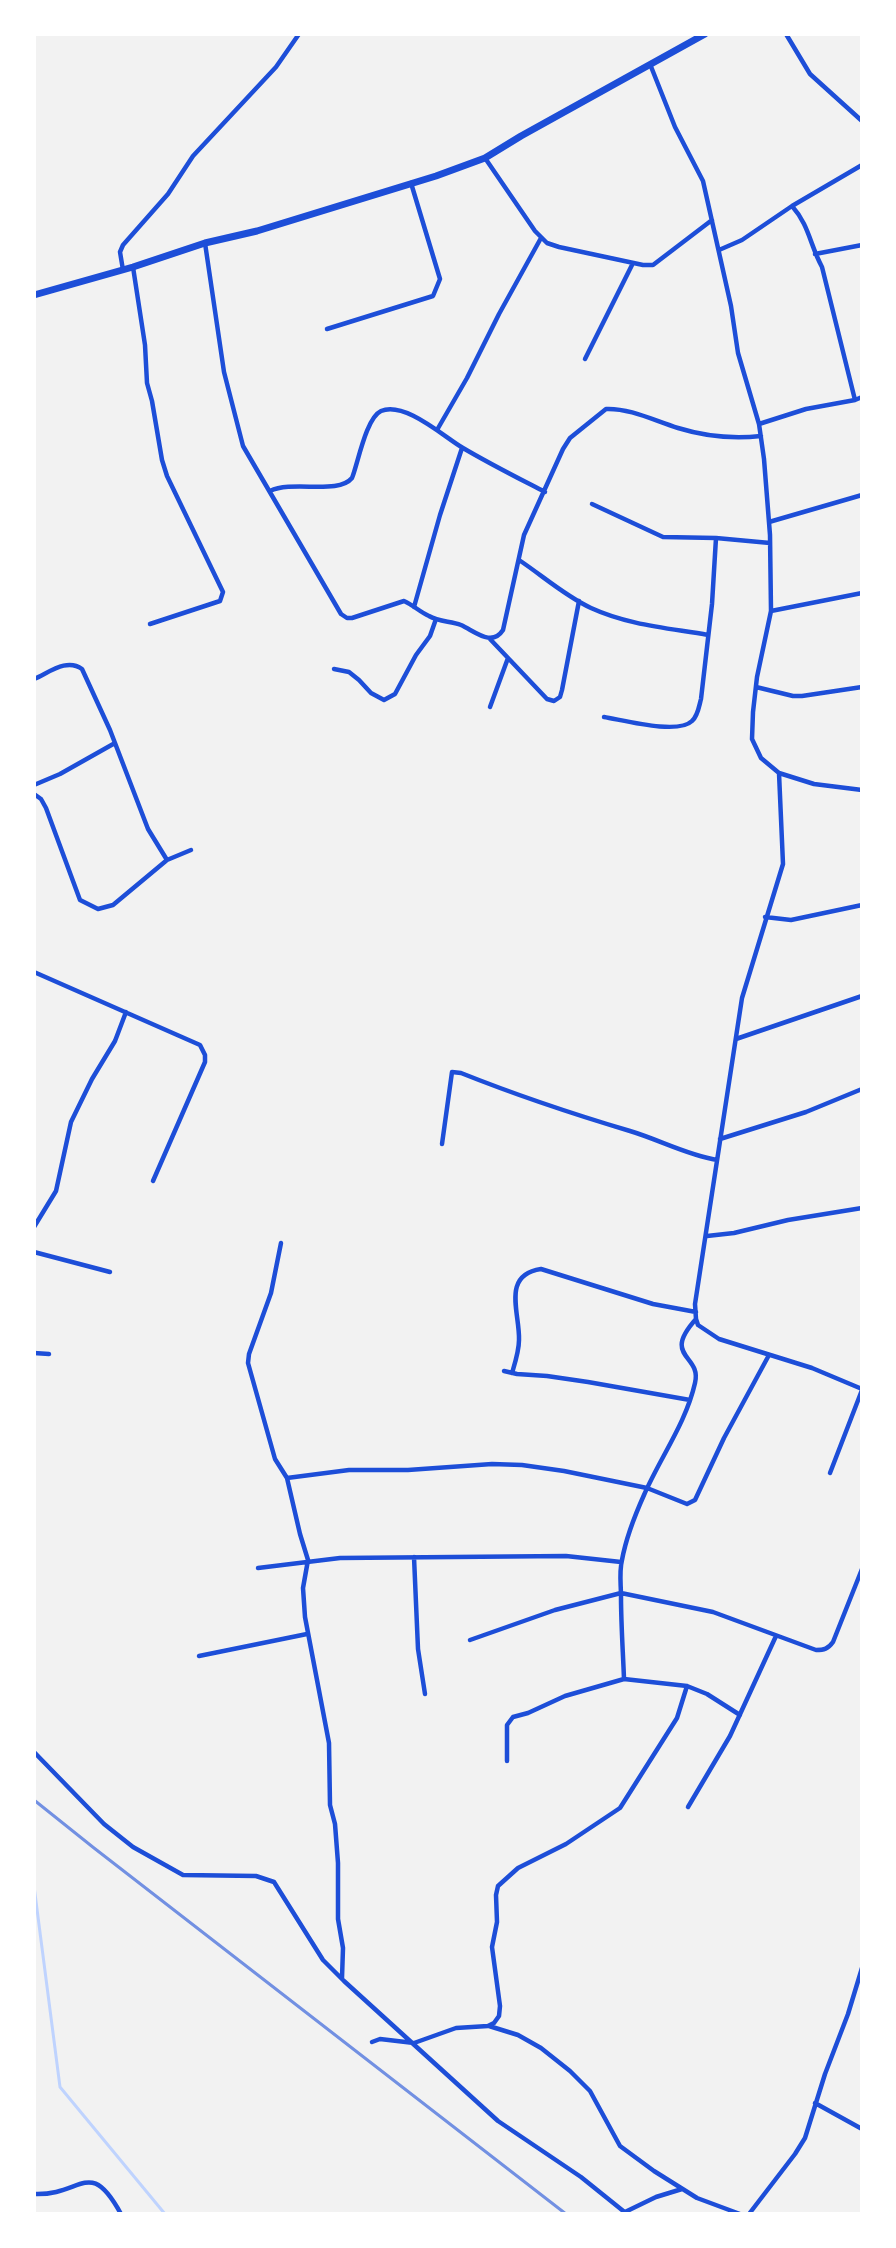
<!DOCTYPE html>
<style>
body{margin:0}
#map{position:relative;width:896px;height:2248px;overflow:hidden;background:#f2f2f2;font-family:Overpass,sans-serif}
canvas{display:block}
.frame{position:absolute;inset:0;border:36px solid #fff;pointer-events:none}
</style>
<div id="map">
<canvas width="896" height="2248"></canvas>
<div class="frame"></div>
</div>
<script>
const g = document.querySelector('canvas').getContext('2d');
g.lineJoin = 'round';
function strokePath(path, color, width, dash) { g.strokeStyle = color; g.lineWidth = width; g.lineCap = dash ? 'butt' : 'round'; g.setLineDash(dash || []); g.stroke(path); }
strokePath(new Path2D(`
 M34 1886 60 2087 165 2214`), '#bfd3fe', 3);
strokePath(new Path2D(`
 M786 34 810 74 862 121
 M650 64 675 127 703 181 731 306 738 353 759 424 764 459 770 535 771 611 757 677 753 712 752 739 761 758 779 773 814 784 862 790
 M485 158 535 231 547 243 559 247 643 265H653L712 220
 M792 206C809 225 810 245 822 267L855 400
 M205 243 224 372 243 446 341 614 347 618H352L404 601C413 605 420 612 429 616 439 622 451 621 461 625 476 632 492 647 503 630L524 535 563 449 570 438 606 409C630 408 655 421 678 428 704 436 734 439 761 436
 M719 250 742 240 792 206 862 165
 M815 254 862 245
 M133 267 145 345 147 383 152 401 162 460 167 476 223 592 220 601 150 624
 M123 270 120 252 123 245 168 194 193 156 276 67 299 34
 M327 329 433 296 440 279 411 183
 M585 359 633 263
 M759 424 806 409 855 400 862 397
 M437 430 467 378 499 314 541 238
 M270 491C293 480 338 495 352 478 358 463 366 418 381 411 405 401 444 437 463 448 490 464 518 478 545 492
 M592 504 663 537 716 538 770 543
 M769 522 862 495
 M519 560C543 576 565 596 591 608 628 625 668 628 708 635
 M414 607 440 515 462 448
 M771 611 862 593
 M490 639 547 699 554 701 560 697 562 690 579 601
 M334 669 349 672 359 680 371 693 384 700 395 694 416 655 430 636 436 619
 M34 679C50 672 67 658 82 669L110 730 148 829 167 860
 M756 687 793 696H802L862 687
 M490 707 508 658
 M604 717C623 720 678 735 692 721 698 716 699 706 701 699L712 604 716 538
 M779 773 783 864 742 998 695 1304 696 1319 698 1325 719 1339 812 1368 862 1389
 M34 785 60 774 115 743
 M34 794 41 799 46 808 80 900 98 909 113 905 167 860 191 850
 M765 917 791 920 862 905
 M34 972 200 1045 205 1055V1062L153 1181
 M736 1039 862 996
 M720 1139 806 1112 862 1089
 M442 1144 452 1072 461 1073C516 1095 573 1114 630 1131 660 1140 687 1155 717 1160
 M34 1227 56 1191 71 1122 92 1079 115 1041 126 1012
 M707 1236 734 1233 788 1220 862 1208
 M281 1243 271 1293 249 1354 248 1363 275 1459 287 1478 300 1534 308 1560 303 1588 305 1617 329 1743 330 1805 335 1824 338 1863V1919L343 1948 342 1978
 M34 1252 110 1272
 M34 1353 49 1354
 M504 1371 517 1374 547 1376 588 1382 690 1400
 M512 1373C515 1363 519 1351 519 1340 520 1313 501 1275 541 1269L653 1304 696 1312
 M830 1473 862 1390
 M287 1478 349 1470H408L492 1464 522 1465 564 1471 647 1488 687 1504 695 1500 724 1438 769 1355
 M414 1557 418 1649 425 1694
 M258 1568 340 1558 566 1556 621 1562
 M470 1640 555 1610 621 1593 713 1612 816 1650C824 1650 828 1649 833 1642L862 1569
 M199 1656 307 1634
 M624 1679C623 1652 621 1624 621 1597 621 1584 619 1572 622 1560 626 1538 635 1515 644 1495 660 1458 686 1423 695 1383 702 1354 661 1358 696 1319
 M687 1686 707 1694 740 1715
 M34 1752 104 1824 133 1847 183 1875 256 1876 274 1882 323 1960 344 1981 498 2121 581 2177 627 2214
 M688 1807 730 1736 776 1636
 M489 2026 518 2035 541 2048 570 2071 590 2091 620 2146 654 2171 697 2198 740 2214
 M372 2042 380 2039 414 2043 456 2028 488 2026 494 2023 499 2016 500 2006 492 1947 497 1922 496 1895 498 1886 518 1868 566 1844 620 1808 677 1718 687 1686 624 1679 565 1696 528 1713 513 1717 507 1725V1761
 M815 2103 862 2129
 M34 2194C83 2196 89 2156 121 2214
 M625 2212 656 2197 682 2189
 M749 2214 795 2154 805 2138 825 2074 848 2014 862 1968`), '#1d4ed8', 4.5);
strokePath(new Path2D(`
 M34 295 133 267 205 243 257 231 436 176 485 158 521 136 705 34`), '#1d4ed8', 7);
strokePath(new Path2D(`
 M34 1800 94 1848 566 2214`), '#7290e2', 3);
</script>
